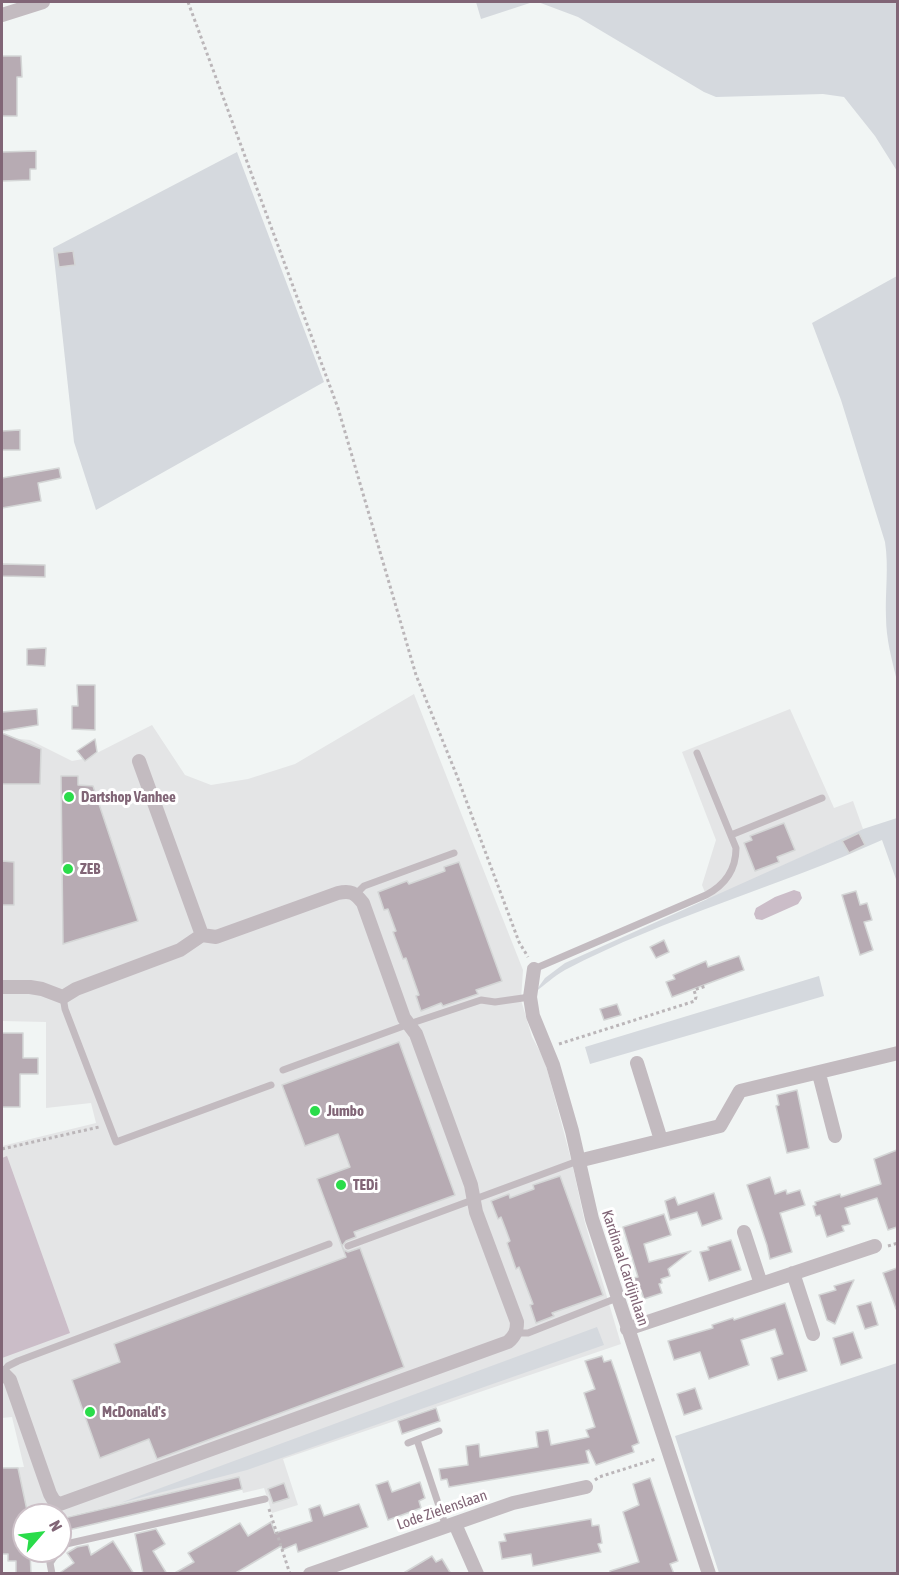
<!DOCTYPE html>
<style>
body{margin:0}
#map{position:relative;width:899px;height:1575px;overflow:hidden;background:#f1f5f4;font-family:"Asap Condensed",sans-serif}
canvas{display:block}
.frame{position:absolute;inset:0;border:3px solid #816576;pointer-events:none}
.north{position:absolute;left:12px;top:1503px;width:60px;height:60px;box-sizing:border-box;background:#fff;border:2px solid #cdc1c8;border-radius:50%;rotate:62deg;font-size:16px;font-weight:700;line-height:24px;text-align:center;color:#816576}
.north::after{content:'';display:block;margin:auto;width:21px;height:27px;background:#2adc4a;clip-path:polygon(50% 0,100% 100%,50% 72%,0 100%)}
</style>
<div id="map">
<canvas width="899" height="1575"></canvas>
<div class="frame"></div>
<div class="north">N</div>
</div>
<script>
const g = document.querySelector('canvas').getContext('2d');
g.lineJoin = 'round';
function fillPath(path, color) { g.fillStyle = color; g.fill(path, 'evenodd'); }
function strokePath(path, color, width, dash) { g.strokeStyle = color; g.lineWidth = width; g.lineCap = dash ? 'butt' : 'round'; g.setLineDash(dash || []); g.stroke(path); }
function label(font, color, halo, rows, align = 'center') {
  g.font = font + ' "Asap Condensed",sans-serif'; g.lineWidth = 6; g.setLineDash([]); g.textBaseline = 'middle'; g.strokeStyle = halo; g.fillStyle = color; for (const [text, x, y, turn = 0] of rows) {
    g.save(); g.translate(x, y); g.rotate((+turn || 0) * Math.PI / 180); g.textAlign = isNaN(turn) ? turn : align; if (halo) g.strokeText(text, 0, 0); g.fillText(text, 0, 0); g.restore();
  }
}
fillPath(new Path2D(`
 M414 694 523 970 521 1000 532 1037 544 1059 550 1080 572 1163 585 1223 621 1344 283 1459 298 1505 272 1513 264 1488 243 1493 239 1477 60 1518V1515H24V1551H35V1553L2 1554V1468L24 1467 12 1417 2 1418V1146L96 1123 91 1103 46 1108V1022L2 1021V740L11 738 30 740 72 761 83 759 89 754 91 756 152 725 185 775 211 785 248 779 295 764Z
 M790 709 834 808 853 801 863 829 708 900 702 885 716 840 682 752Z`), '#e4e5e6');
fillPath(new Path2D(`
 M476 2H533L481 19Z
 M538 2H897V171L875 136 844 97 823 94 716 97 704 92 578 17Z
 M237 152 324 382 96 510 74 442 53 248Z
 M897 276V681C892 660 886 639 886 617 885 591 889 568 885 542L841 400 812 323Z
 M897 818V882L882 840C778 887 666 917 565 970 554 976 545 985 535 992L545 978 565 963 863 829Z
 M819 976 824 996 590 1064 585 1047Z
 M597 1327 604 1345 247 1470 120 1503Z
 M897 1363V1573H719L675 1436Z`), '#d5d9de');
fillPath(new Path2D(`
 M794 890 800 892 802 898 798 904 762 920 756 919 754 914 756 908 775 897Z
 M7 1156 70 1333 2 1358V1158Z`), '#cbbdc8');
const building = new Path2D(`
 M2 56H21L22 77H17V116H2Z
 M36 151V169H30V180L2 181V152Z
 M73 251 75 265 59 267 57 253Z
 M20 430V450H2V431Z
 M59 468 61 478 38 483 41 501 2 508V478Z
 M2 564 45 565V577L2 576Z
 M46 648 45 666 27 665V649Z
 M77 685H95V730L72 729V706H78Z
 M37 709 38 725 2 731V712Z
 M2 733 41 749 40 784H2Z
 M95 739 97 752 85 761 77 751Z
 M61 776H78V785L93 786 138 921 63 944Z
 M784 823 795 850 777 857 779 862 755 871 744 843 752 840 750 836Z
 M859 833 865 845 849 853 842 841Z
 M2 861 14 862V905H2Z
 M459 862 502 981 476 990 478 994 443 1006 441 1003 421 1011 416 996 419 995 406 958 403 959 393 932 396 931 388 909 384 910 378 892 407 881 409 884 445 871 444 867Z
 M856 891 860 905 867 903 872 920 864 922 873 950 860 955 842 895Z
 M664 940 669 952 656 958 650 947Z
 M739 956 744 970 672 997 666 982 675 979 673 975 706 961 708 967Z
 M617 1004 621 1015 604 1020 600 1009Z
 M2 1033H23V1058H38V1074H20V1107H2Z
 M399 1042 455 1195 354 1232 356 1237 346 1241 342 1246 344 1250 348 1252 360 1248 404 1367 157 1459 149 1439 100 1458 72 1380 120 1362 114 1344 346 1257 317 1179 350 1167 338 1134 305 1146 282 1085Z
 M797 1090 809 1148 787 1153 776 1106 779 1105 777 1095Z
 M897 1150V1227L888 1230 877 1198 845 1208 850 1224 842 1226 844 1231 827 1237 820 1215 816 1216 813 1206 816 1205 815 1202 840 1194 841 1197 881 1184 874 1159Z
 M560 1176 603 1295 552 1313 554 1316 536 1323 530 1305 533 1304 519 1267 516 1269 507 1243 510 1241 506 1230 501 1217 498 1219 491 1201 509 1194 510 1198 534 1189 533 1185Z
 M770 1177 775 1194 786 1190 787 1194 800 1190 805 1205 780 1213 792 1252 770 1259 767 1245 747 1185Z
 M714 1193 722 1219 702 1226 697 1212 670 1220 665 1201 675 1197 678 1205Z
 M664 1214 671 1235 644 1244 649 1262 691 1251 668 1269 670 1276 661 1279 662 1283 659 1284 662 1293 644 1299 641 1290 637 1291 633 1278 638 1277 623 1227Z
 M731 1240 741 1270 709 1281 700 1252 709 1250 708 1247Z
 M897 1268V1309H896L883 1273Z
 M854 1280 848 1293 835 1324 827 1320 819 1295 836 1290 834 1286Z
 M871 1302 878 1325 865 1329 857 1306Z
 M785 1303 807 1371 778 1380 771 1358 783 1354 775 1329 741 1340 749 1365 709 1379 700 1352 674 1360 668 1341 713 1328 712 1325 733 1318 734 1320Z
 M853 1332 862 1358 841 1365 833 1338Z
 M602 1356 604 1362 611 1360 616 1374 639 1443 632 1446 634 1452 596 1465 589 1450 586 1451 589 1463 449 1487 447 1479 441 1480 439 1469 468 1465 466 1446 479 1444 480 1457 538 1447 536 1432 548 1430 551 1445 589 1437 586 1430 595 1427 584 1393 595 1389 585 1361Z
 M695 1388 702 1409 684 1415 677 1394Z
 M436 1408 440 1421 402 1434 398 1421Z
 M2 1468H18L28 1515H24V1551H30L31 1574H16V1561H8V1554H2Z
 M239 1477 242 1489 60 1532V1519Z
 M650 1478 678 1561 670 1564 674 1574H610V1571L639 1562 623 1512 639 1505 633 1484Z
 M388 1481 392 1492 420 1482 425 1498 419 1501 421 1508 388 1520 376 1485Z
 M284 1483 289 1498 273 1503 268 1489Z
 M359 1504 368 1527 298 1552 296 1544 282 1550 281 1546 234 1574H173L194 1562 188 1553 240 1523 248 1536 271 1522 275 1533 312 1521 309 1509 320 1505 324 1516Z
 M591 1519 592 1526 599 1525 602 1543 598 1544 601 1552 533 1566 531 1554 502 1559 499 1542 506 1541 504 1534Z
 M156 1529 165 1544 153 1551 167 1574H143L135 1534Z
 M113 1541 134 1574H58L74 1563 67 1553 77 1547 88 1545 91 1555Z
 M432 1556 436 1562 442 1559 451 1574H402Z`);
fillPath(building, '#b7abb3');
strokePath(building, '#d4d6d6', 1.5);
strokePath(new Path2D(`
 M188 2 338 408 416 675 457 776 519 942 528 957
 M559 1044 695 1001 696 997 694 990 706 986
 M2 1149 99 1127
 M888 1246 898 1243
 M595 1480 599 1477 656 1459
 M269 1509 290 1574`), '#bbb6b9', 3, [3, 3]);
strokePath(new Path2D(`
 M731 835 822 798
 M356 894 364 886 454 853
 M534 969 706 895C725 885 736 870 736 848L697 753
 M63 997 65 1009 116 1142 271 1085
 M283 1070 409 1024 481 1000 495 1002 530 997
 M348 1246 578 1161
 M516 1333H528L617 1298
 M2 1373 8 1366 18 1361 329 1244
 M417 1440 446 1527
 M408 1443 439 1431
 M60 1549 66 1544 265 1499
 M52 1574 50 1563 58 1551`), '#c3bbc0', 7);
strokePath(new Path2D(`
 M2 15 43 2
 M139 761 202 935
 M534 969 530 997 533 1016 553 1065 572 1131 592 1219 709 1574
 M2 987H30L42 989 63 997 76 989 180 950 202 935 216 937 338 893C351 890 355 893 363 903L404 1018 416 1034 471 1185 476 1212 517 1322C517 1331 515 1336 508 1342L60 1504 54 1501 50 1494 10 1380 3 1373
 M637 1063 661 1140
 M819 1074 835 1136
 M578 1161 720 1126 740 1091 898 1053
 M744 1232 761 1284
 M793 1273 813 1334
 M627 1329 875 1246
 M455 1524 477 1574
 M310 1574 513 1503 586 1487`), '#c3bbc0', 14);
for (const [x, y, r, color] of [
 [69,797,6,"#2adc4a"],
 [68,869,6,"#2adc4a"],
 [315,1111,6,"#2adc4a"],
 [341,1185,6,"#2adc4a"],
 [90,1412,6,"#2adc4a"]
]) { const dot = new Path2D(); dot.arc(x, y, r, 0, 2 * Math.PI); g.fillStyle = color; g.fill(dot); strokePath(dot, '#fff', 2); }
label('bold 15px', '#816576', '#fff', [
 ["Dartshop Vanhee",81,797],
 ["ZEB",80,869],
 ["Jumbo",327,1111],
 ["TEDi",353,1185],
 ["McDonald's",102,1412]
], 'left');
label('15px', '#816576', '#fff', [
 ["Kardinaal Cardijnlaan",625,1268,72],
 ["Lode Zielenslaan",442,1510,-19]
]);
</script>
